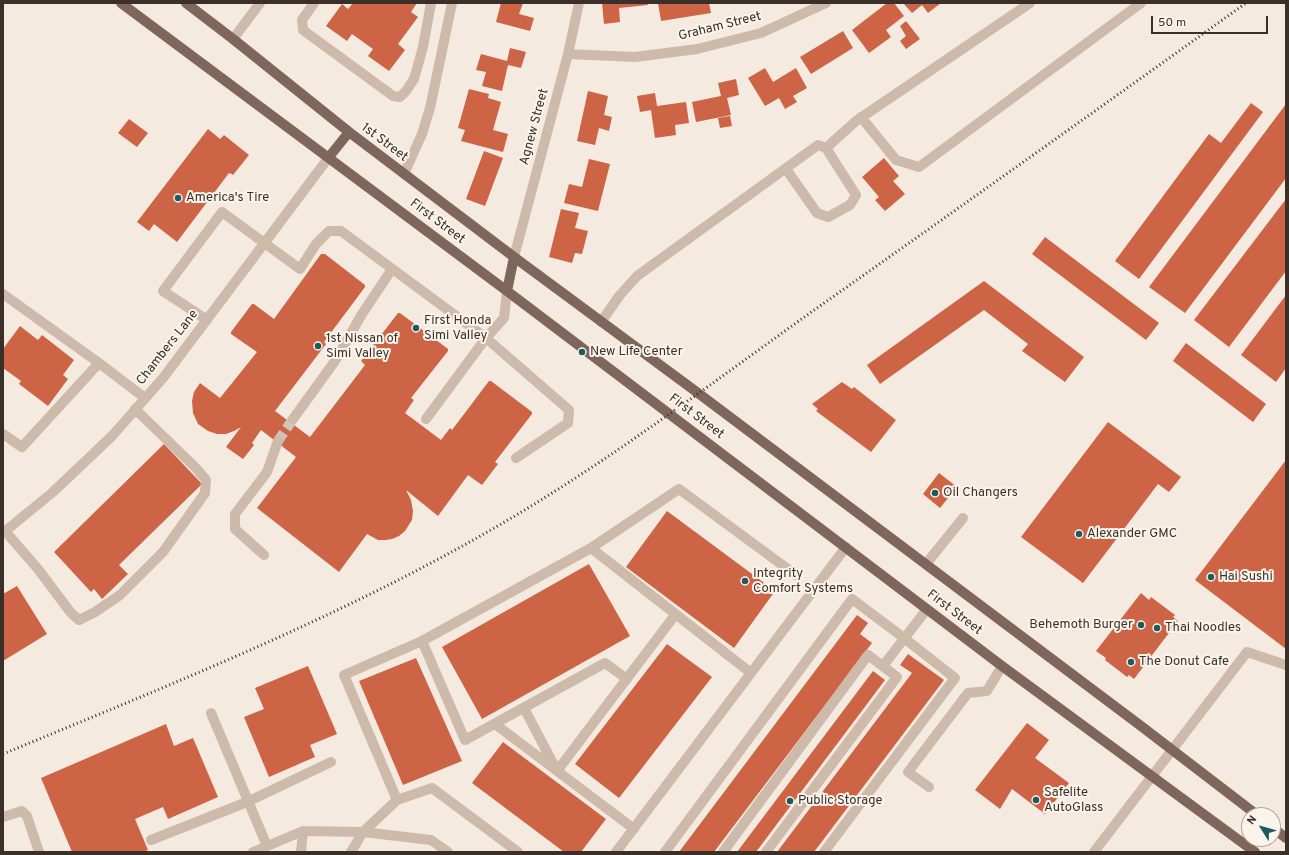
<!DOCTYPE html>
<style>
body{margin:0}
#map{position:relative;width:1289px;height:855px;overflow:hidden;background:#f4eadf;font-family:Overpass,sans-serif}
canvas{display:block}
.frame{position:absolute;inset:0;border:4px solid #3b2f2a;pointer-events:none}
.north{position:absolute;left:1241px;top:807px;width:40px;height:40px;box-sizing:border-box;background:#fbf4ec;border:1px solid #aea59e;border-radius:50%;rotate:307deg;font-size:11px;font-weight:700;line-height:16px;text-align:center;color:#3b2f2a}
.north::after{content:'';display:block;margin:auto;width:14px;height:18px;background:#1c5c60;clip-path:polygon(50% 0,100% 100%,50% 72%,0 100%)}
.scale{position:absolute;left:1151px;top:16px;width:117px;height:18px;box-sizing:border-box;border:2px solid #3b2f2a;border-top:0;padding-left:5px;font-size:12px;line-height:14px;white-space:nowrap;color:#3b2f2a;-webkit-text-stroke:3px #fbf4ec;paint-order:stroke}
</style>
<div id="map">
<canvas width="1289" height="855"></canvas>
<div class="frame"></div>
<div class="north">N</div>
<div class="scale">50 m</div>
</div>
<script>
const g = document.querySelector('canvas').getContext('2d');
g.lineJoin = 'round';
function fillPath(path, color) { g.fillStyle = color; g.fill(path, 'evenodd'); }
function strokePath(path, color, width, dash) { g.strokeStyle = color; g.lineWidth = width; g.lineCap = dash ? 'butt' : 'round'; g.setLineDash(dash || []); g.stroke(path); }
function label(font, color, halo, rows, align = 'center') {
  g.font = font + ' Overpass,sans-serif'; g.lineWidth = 4; g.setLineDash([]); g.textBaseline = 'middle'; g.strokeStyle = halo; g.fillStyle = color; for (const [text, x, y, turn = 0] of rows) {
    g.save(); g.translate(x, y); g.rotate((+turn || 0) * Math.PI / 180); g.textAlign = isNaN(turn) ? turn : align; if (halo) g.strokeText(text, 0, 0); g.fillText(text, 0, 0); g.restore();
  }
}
fillPath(new Path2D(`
 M353 3H417L411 12 418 17 398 44 405 50 389 71 368 56 373 49 352 34 347 41 326 26 342 4 348 9Z
 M501 3H523L519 14 534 18 530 31 496 22Z
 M602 3H647L648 5 619 8 620 22 604 24Z
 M658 3H709L711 13 661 21Z
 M887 3H894L904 16 886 30 891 37 869 53 852 30Z
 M903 3H941L928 13 922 5 912 13Z
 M906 21 920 39 906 49 900 41 906 36 900 26Z
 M843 31 853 48 811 74 800 57Z
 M510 48 526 52 521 68 508 65 502 91 482 86 486 72 476 70 481 54 507 61Z
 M765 68 773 82 796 68 807 88 793 96 797 102 785 109 779 98 765 106 748 78Z
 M736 79 739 95 727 98 731 115 696 122 692 102 721 96 718 83Z
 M469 89 489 94 488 98 501 102 493 130 508 134 503 152 461 141 465 130 458 128Z
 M588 91 608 96 604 115 612 117 609 131 599 128 595 145 577 141Z
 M655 93 657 106 686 102 689 123 675 125 676 135 655 138 651 110 640 112 637 96Z
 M1251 103 1263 112 1139 279 1115 261 1209 134 1221 143Z
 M1286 104V178L1185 313 1149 287Z
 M730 116 732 126 720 128 718 118Z
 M129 119 148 133 137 147 118 133Z
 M208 129 220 139 224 135 249 155 233 175 230 173V174L229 173 177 242 154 224 149 231 137 222Z
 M484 151 503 158 485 206 466 199Z
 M884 158 899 176 893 181 905 194 885 211 875 200 879 197 862 177Z
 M589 159 610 164 598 211 564 203 569 184 582 187Z
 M1286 199V271L1229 347 1194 320Z
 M561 209 579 213 575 228 588 231 582 254 575 253 572 263 549 257Z
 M1045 237 1159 323 1146 340 1032 254Z
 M321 254H325L365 285V287L324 342 326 344 275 411 310 437 365 365 361 361 398 313H400L448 349V351L411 398 414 400 405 413 441 440 450 428 452 430 489 381H491L532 412V414L495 462 498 464 482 485 468 475 438 516 406 490 411 500 413 511 412 520 405 531 399 536 392 539 386 540H378L367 534 339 572 257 508 296 457 261 430 252 443 254 445 243 459 226 447 241 427 234 431 226 434H217L208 431 198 424 193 413 192 401 194 392 200 383 220 398 257 352 231 334V332L252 304H254L274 319Z
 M984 281 1084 357 1065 382 1022 351 1028 344 984 310 880 384 867 365Z
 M1286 295V368L1276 382 1241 355Z
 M20 326 38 340 42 335 74 360 63 375 68 379 48 406 19 384 21 381 3 368V349Z
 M1186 343 1266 404 1253 422 1173 361Z
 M842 382 852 389 854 387 896 420 871 452 816 411 818 409 812 404Z
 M1108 422 1181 477 1169 492 1158 484 1083 583 1021 537Z
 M164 444 202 484 119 565 128 574 102 599 94 589 91 592 54 552Z
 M1286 460V649L1195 580Z
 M939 473 957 487 940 508 923 494Z
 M667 511 775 591 734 648 626 567Z
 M589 564 630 636 482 719 442 647Z
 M17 586 47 634 3 661V594Z
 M1141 593 1149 600 1151 597 1175 615 1173 617 1178 621 1134 679 1129 675 1127 677 1105 660 1106 658 1096 651Z
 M857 615 868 623 860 634 872 643 714 852H679Z
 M667 644 712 677 619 798 575 764Z
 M908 654 944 680 814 852H777L912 673 900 665Z
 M416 658 462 761 403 785 359 681Z
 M308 666 337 734 310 745 315 757 269 777 244 717 264 709 255 688Z
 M873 671 885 680 756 852H737Z
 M1027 723 1049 740 1035 758 1069 783 1045 814 1012 789 1000 809 975 790Z
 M166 724 174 746 193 738 218 797 168 819 163 807 135 819 148 850 143 852H72L41 778Z
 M503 742 606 819 581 852H564L472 783Z`), '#cd6445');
strokePath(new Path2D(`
 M278 441 293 419`), '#cfc5bb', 10, [10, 5]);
strokePath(new Path2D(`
 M314 3 302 20 303 30 393 96 400 97 406 91 414 79 423 47 431 3
 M233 39 260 3
 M568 54 635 57 697 49 761 33 826 3
 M861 117 896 160 919 167 1141 3
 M826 148 856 121 1030 3
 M404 174 422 134 430 108 452 3
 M514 257 568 54 579 3
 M3 294 99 363
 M207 320 163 291 222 212 300 269 316 244 329 231H341L486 338 569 410 568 423 516 458
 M601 322 620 295 637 276 818 145 826 148 856 195 850 205 828 217 817 213 786 169
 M293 419 335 361 362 314 392 269
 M426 419 486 338 504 318 507 291
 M3 434 22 447 99 363 145 398
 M5 531 38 569 71 613 79 620 95 612 120 595 163 552 205 493 206 480 196 468 135 409
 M3 533 53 492 112 436 163 378 329 157
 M591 548 679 489 796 575
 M264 555 235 529V514L267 472 278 441
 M926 564 963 518
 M422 641 465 740 605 663 627 679
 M883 666 927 609
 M524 708 557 771 675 615
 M211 713 267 846
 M495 724 634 829
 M929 787 908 772 968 693 987 691 1002 666
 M3 817 22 811 27 816 39 852
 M151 840 247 802 331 762
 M253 852 303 831 363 832 431 840 448 852
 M301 852 303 831
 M351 852 363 832 397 800
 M518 852 432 788 397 800 344 675 422 641 591 548 751 673
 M616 852 846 547
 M665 852 852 599 904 638 955 678 824 852
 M723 852 868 655 897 677 766 852
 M1094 852 1247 652 1286 665`), '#cebaaa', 10);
strokePath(new Path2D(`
 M121 3 507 291 1002 666 1255 852
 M186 3 233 39 349 132 514 257 698 393 1141 726 1257 815
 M329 157 349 132
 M507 291 514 257
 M1273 828 1286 838`), '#7e665a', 10);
strokePath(new Path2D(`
 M3 754C167 686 334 620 489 531 601 467 705 388 810 313 956 210 1101 107 1246 3`), '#3b2f2a', 3, [1, 3]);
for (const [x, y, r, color] of [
 [178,198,4,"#1c5c60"],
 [416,328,4,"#1c5c60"],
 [318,346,4,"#1c5c60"],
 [582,352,4,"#1c5c60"],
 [935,493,4,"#1c5c60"],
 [1079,534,4,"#1c5c60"],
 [1211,577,4,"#1c5c60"],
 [745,581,4,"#1c5c60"],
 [1141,625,4,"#1c5c60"],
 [1157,628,4,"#1c5c60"],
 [1131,662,4,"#1c5c60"],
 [1036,800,4,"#1c5c60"],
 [790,801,4,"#1c5c60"]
]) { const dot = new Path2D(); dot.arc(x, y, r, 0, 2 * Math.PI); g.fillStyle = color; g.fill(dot); strokePath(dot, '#fbf4ec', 1.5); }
label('13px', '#3b2f2a', '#fbf4ec', [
 ["Graham Street",720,27,-14],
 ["Agnew Street",535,127,-75],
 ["1st Street",384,143,37],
 ["First Street",437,222,37],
 ["Chambers Lane",168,348,-52],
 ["First Street",696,417,37],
 ["First Street",954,613,37]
]);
label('13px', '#3b2f2a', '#fbf4ec', [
 ["America's Tire",186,198],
 ["First Honda",424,321],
 ["Simi Valley",424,336],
 ["1st Nissan of",326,339],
 ["Simi Valley",326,354],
 ["New Life Center",590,352],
 ["Oil Changers",943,493],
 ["Alexander GMC",1087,534],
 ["Integrity",753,574],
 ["Comfort Systems",753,589],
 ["Hai Sushi",1219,577],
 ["Behemoth Burger",1133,625,"right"],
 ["Thai Noodles",1165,628],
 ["The Donut Cafe",1139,662],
 ["Safelite",1044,793],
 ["AutoGlass",1044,808],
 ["Public Storage",798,801]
], 'left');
</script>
